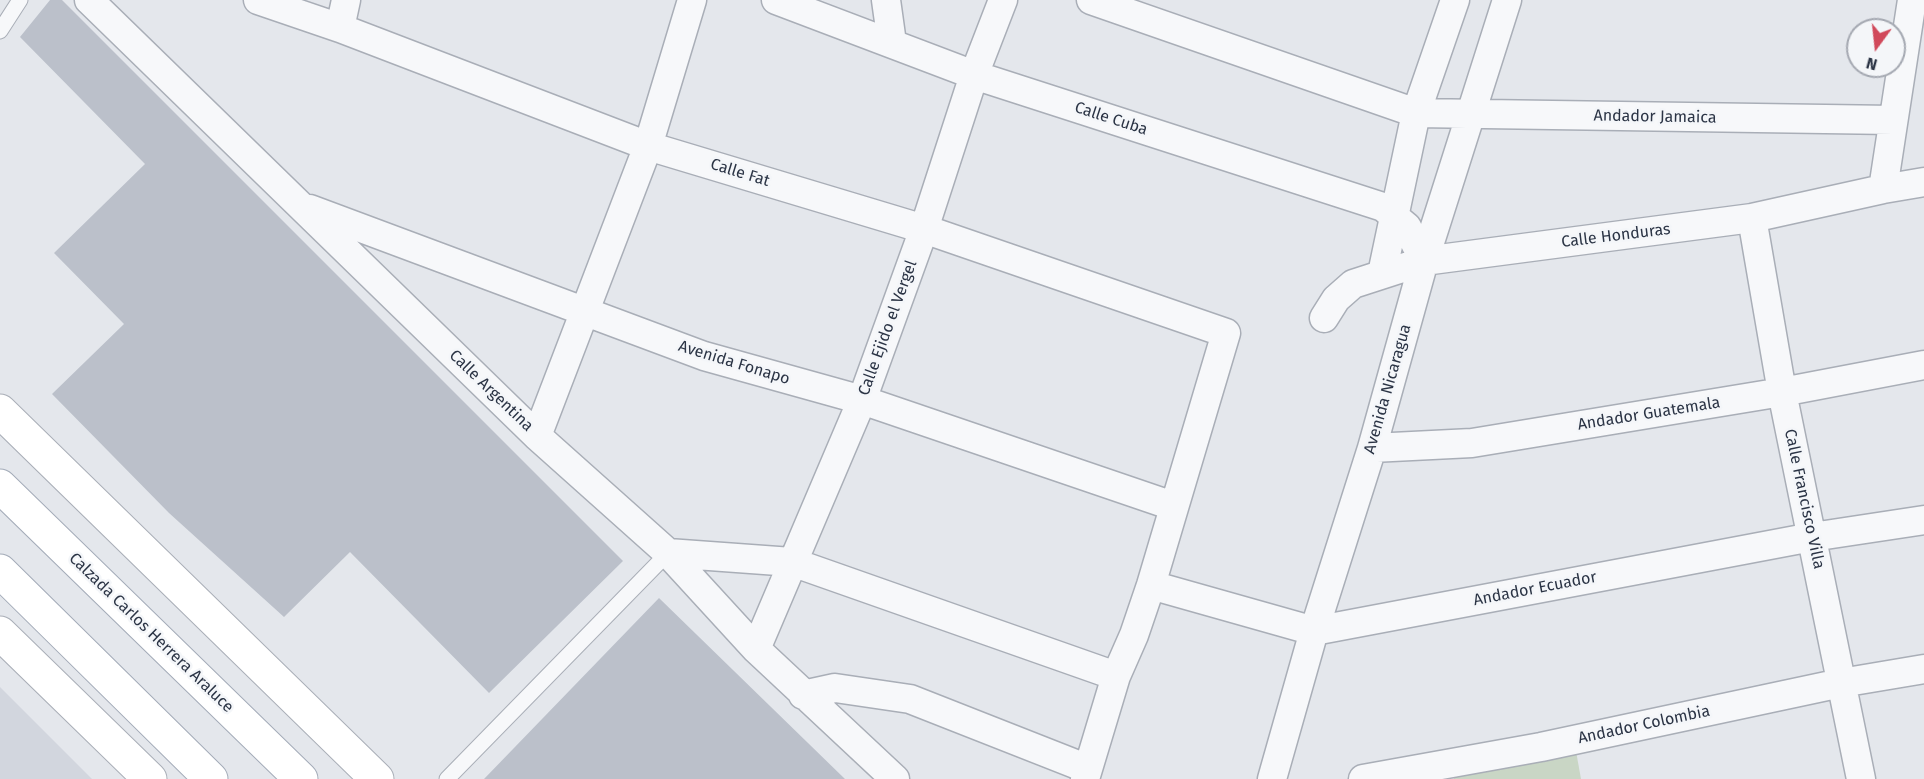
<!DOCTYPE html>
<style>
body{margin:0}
#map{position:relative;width:1924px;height:779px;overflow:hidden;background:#e4e7ec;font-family:"Fira Sans",sans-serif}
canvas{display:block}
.north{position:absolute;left:1846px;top:18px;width:60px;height:60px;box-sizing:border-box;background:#f4f6f9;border:2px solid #a4a8b1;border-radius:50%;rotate:195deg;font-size:16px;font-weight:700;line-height:24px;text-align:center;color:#2b3445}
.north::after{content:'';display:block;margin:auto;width:21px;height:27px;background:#d1495b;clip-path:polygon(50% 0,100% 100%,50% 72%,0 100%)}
</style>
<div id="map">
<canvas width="1924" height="779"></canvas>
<div class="north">N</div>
</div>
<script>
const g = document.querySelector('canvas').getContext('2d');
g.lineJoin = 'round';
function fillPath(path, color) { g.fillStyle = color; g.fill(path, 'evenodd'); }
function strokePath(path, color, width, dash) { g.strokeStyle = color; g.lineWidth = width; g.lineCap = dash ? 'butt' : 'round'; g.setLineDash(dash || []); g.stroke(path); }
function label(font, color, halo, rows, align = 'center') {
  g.font = font + ' "Fira Sans",sans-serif'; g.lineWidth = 5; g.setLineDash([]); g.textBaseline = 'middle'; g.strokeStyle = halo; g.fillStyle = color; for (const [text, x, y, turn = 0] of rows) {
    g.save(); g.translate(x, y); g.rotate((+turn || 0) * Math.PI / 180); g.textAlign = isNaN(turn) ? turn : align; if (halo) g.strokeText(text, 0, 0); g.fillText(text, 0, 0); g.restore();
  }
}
fillPath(new Path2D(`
 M0 687 92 779H0Z`), '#d2d6de');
fillPath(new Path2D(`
 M1574 740 1581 779H1454L1450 763Z`), '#c9d6c5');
fillPath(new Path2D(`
 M50 0H62L623 561 489 693 350 552 284 617 169 513 52 394 124 324 54 253 145 164 20 37Z
 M659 598 845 779H484Z`), '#bbc0ca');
const lane = new Path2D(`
 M0 31 20 0
 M447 779 668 553`);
const street = new Path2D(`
 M89 0 537 436 668 553 756 649 895 779
 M258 0 340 28 648 146 924 229 1226 333 1151 585 1134 635 1116 676 1085 779
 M776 0 974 75 1383 207 1407 227 1424 261
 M886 0 892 43
 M1091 0 1416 113 1893 120
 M340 28 346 0
 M1883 189 1912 0
 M310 209 704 356 862 400 1173 506
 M1752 218 1782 392 1861 779
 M1382 274 1416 113 1455 0
 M1324 318 1336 299 1353 284 1424 261 1752 218 1883 189 1924 182
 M537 436 648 146 692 0
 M1372 448 1472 443 1782 392 1924 365
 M668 553 792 562 1116 676
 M1151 585 1314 631 1812 537 1924 520
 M756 649 862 400 924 229 974 75 1003 0
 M803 695 835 688 910 699 1088 769
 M1272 779 1314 631 1372 448 1424 261 1507 0
 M1363 779 1541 747 1841 683 1924 669`);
const secondary = new Path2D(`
 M0 411 377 779
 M0 633 150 779`);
const primary = new Path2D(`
 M0 486 301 779
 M0 571 211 779`);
strokePath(lane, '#a9aeb7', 17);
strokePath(street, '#a9aeb7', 31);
strokePath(secondary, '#a9aeb7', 35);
strokePath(primary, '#a3abb8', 35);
strokePath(lane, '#f7f8fa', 15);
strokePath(street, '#f7f8fa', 28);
strokePath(secondary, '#fff', 33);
strokePath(primary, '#fff', 33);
label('16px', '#2b3445', '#f4f6f9', [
 ["Andador Jamaica",1655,117,1],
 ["Calle Cuba",1111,119,18],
 ["Calle Fat",740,173,17],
 ["Calle Honduras",1616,236,-7],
 ["Calle Ejido el Vergel",888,328,-70],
 ["Avenida Fonapo",734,363,17],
 ["Avenida Nicaragua",1388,389,-74],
 ["Calle Argentina",491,391,44],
 ["Andador Guatemala",1649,414,-9],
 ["Calle Francisco Villa",1804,499,78],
 ["Andador Ecuador",1535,589,-11],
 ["Calzada Carlos Herrera Araluce",151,633,44],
 ["Andador Colombia",1644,725,-12]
]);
</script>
